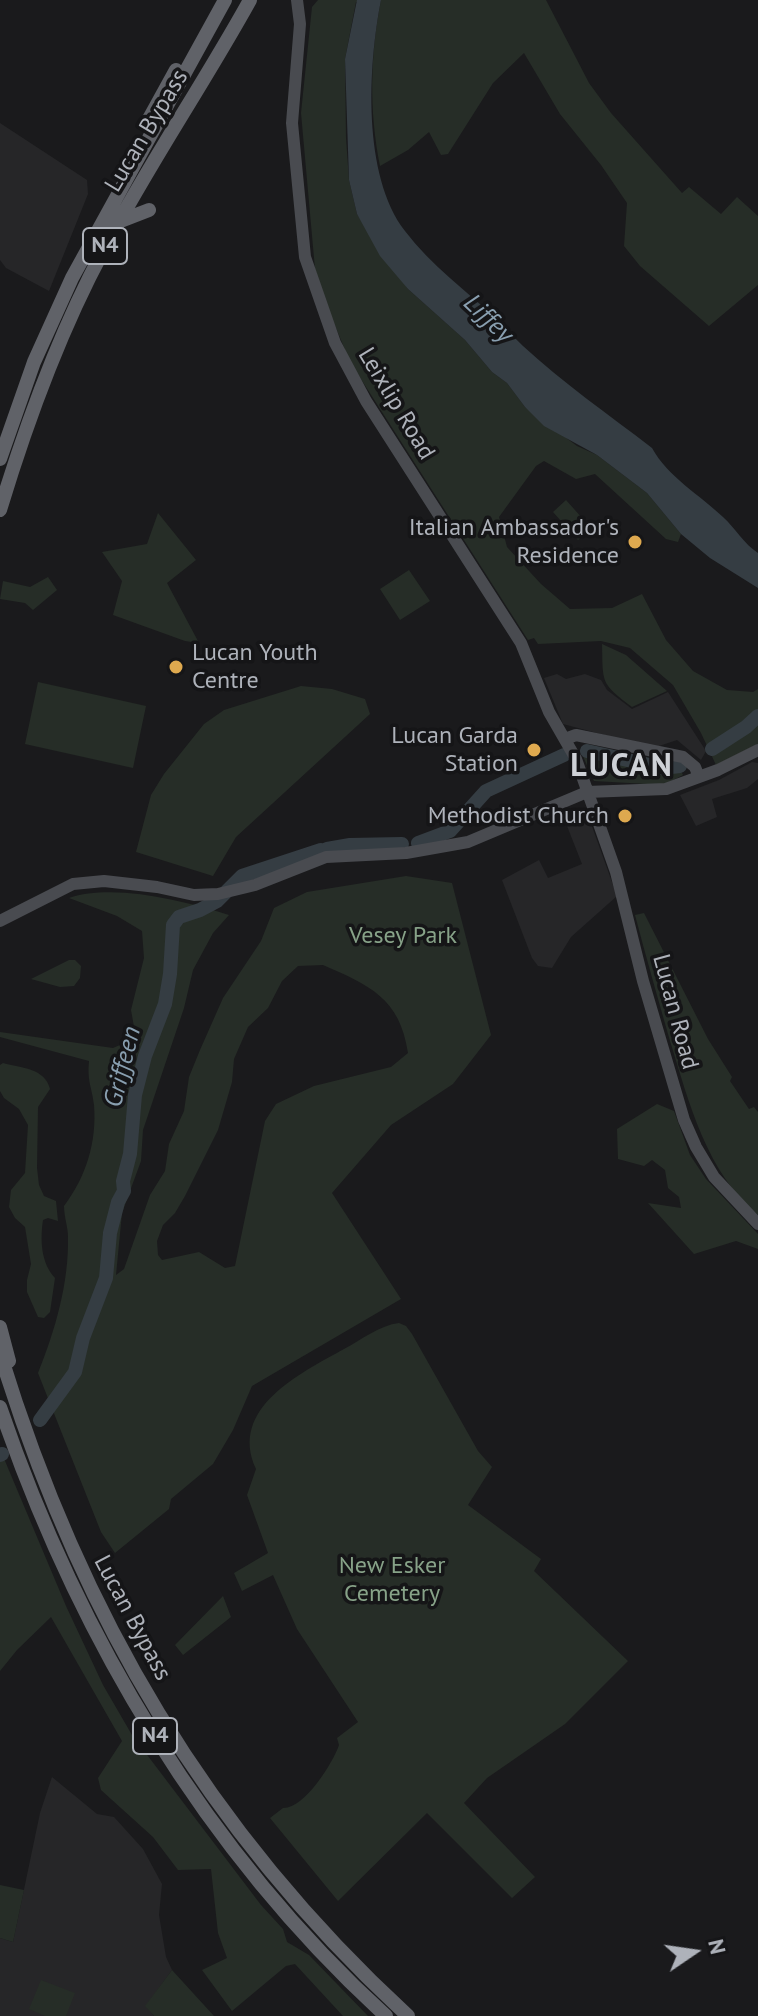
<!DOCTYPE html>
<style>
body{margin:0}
#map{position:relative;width:758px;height:2016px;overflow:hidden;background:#1a1a1c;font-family:"PT Sans",sans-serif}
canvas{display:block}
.north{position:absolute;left:654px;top:1912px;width:80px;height:80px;-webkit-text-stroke:6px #151517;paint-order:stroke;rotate:77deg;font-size:22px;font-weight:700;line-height:32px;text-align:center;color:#aeb2ba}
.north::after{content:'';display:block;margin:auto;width:28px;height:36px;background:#aeb2ba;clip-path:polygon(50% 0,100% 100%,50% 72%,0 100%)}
</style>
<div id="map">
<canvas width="758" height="2016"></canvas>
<div class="north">N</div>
</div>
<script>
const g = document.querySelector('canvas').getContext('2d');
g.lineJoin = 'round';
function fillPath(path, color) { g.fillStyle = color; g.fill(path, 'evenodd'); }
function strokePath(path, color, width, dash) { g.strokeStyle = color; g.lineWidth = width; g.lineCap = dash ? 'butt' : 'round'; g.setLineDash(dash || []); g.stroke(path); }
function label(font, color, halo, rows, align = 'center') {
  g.font = font + ' "PT Sans",sans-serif'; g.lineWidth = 7; g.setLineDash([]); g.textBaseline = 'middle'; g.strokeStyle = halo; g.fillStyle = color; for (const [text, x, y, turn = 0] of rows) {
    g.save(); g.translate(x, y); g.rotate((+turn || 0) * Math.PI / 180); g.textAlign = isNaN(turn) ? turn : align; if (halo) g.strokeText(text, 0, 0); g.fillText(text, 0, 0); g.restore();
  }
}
fillPath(new Path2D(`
 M0 123 87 180 88 194 49 291 6 268 0 260Z
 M557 674 566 679 585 674 601 680 607 690 632 709 668 692 706 751 701 760 677 740 653 748 563 724 544 678Z
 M752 762 758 763V779L747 788 712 799 717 817 696 826 680 795 719 780Z
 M589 818 617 896 571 937 552 968 538 966 532 958 502 880 539 860 548 878 582 864 567 826Z
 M52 1777 97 1814 114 1817 143 1849 162 1884 159 1915 166 1957 172 1970 146 2006 154 2016H0V1938L13 1942 40 1813Z`), '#262628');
fillPath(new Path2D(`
 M318 0H377L356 2 345 59 346 138 349 180 357 214 408 289 465 340 492 372 507 383 525 407 577 446 597 455 647 493 681 534 678 542 666 539 595 474 576 479 544 461 536 466 499 517 507 547 541 584 570 609 612 608 642 594 666 640 693 671 727 690 753 692 758 689V744L716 765 701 733 673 685 630 648 601 641 538 644 534 638 528 640 350 362 329 311 315 269 301 113 312 7Z
 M381 0H546L589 83 611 113 682 193 689 187 721 214 737 197 758 216V285L709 326 640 266 624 246 627 203 601 165 560 114 524 53 493 83 448 154 441 155 429 132 408 150 380 166C369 110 370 56 381 0Z
 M566 500 591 528 578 540 553 512Z
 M158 513 196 560 167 583 199 643 185 641 113 615 122 581 102 552 147 544Z
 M409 570 430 601 400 620 380 589Z
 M48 577 57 590 33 610 25 603 0 599 3 581 30 587Z
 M602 644 626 655 667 691 632 707C600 683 603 683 602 644Z
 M38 682 146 706 133 768 25 744Z
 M301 686 332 689 365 699 370 714 236 837 213 876 136 852 151 795 164 774 204 724 224 710Z
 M582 754 663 771 680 769 683 775 664 785 594 781Z
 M406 876 452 883 491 1035 453 1084 391 1125 332 1193 401 1299 252 1386 233 1430 213 1464 171 1499 169 1509 115 1553 101 1532 38 1373C55 1331 69 1283 68 1237 68 1227 64 1217 64 1206 86 1177 97 1142 94 1105 92 1087 87 1082 89 1061L0 1037V1032L113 1048 136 1038 131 1010 144 958 142 931 117 916 69 898C114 883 184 901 229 915L213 933 193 970 184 1008 143 1130 141 1161 122 1213 116 1275 124 1269 150 1195 165 1171 169 1144 184 1111 189 1077 200 1050 223 998 261 941 274 908 307 892ZM323 965C369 985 400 998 408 1053L391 1067 314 1086 276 1104 265 1121 235 1266 225 1268 199 1252 162 1260 158 1255 157 1241 163 1225 175 1213 185 1196 218 1130 232 1082 234 1059 248 1027 268 1008 282 981 298 966Z
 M644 913 708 1039 732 1077 730 1081 749 1109 754 1107 758 1112V1215C706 1172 689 1102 670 1041 658 999 646 957 635 915Z
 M69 960H75L81 966 80 978 74 986 60 987 31 979Z
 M3 1063C21 1068 45 1068 50 1089L38 1107 37 1168 39 1185 44 1196 56 1201 58 1221 48 1218 43 1220C40 1240 41 1263 55 1278L50 1312 44 1318 38 1317 27 1292V1280L31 1264 25 1227 15 1218 9 1207 11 1190 25 1173 28 1125 19 1109 4 1098 0 1091V1065Z
 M657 1104 674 1111 690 1155 706 1179 758 1234V1249L736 1241 694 1254 648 1203 681 1208 679 1197 668 1188 665 1170 652 1160 644 1166 618 1159 617 1129Z
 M399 1323 406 1326 412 1334 478 1451 492 1467 468 1505 541 1559 534 1571 628 1661 565 1724 487 1778 464 1803 535 1877 512 1898 427 1813 338 1901 270 1818 283 1808C304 1809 333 1763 339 1745L337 1738 358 1722 297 1629 273 1575 242 1591 234 1573 268 1553 247 1495 256 1469C228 1408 301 1373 344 1349 361 1340 380 1325 399 1323Z
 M0 1449 66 1606 103 1685 132 1735 261 1905 283 1929 287 1942 309 1955 368 2016H343L295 1964 286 1966 232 2011 202 1970 227 1958 218 1933 211 1869 178 1870 153 1837 101 1790 98 1778 122 1741 51 1617 17 1650 0 1671Z
 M223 1596 231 1617 183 1655 175 1645Z
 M0 1885 24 1890 13 1942 0 1938Z
 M172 1970 214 2016H154L145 2006Z
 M41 1980 75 1993 66 2016H45L29 2009Z`), '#262d27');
fillPath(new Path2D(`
 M357 0H381C368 66 362 175 405 231 431 265 466 291 497 319 506 327 514 338 523 346 563 383 608 414 652 448 668 477 700 495 723 517 735 528 744 544 758 553V588L710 558 681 534 647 493 597 455 544 426 525 407 507 383 492 372 465 340 408 289 380 256 357 214 349 180 345 59Z`), '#353d43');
strokePath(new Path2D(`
 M712 749 746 727 758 716
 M587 751 663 768 680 766
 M418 843 450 831 486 791 564 755
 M327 849 350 845 402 844
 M40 1420 75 1372 83 1338 106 1278 110 1233 118 1202 124 1191 123 1181 130 1154 135 1095 145 1056 165 1004 170 974 173 925 179 917 200 910 217 901 242 876 321 850
 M0 1455 2 1454`), '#353d43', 14);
strokePath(new Path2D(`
 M297 0 300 24 292 123 305 257 335 343 366 401 521 643 549 712 576 759 616 872 643 981 684 1120 696 1147 714 1177 758 1224
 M565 739 576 735 683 757 695 767 699 777
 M0 921 73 884 104 881 157 887 194 895 218 894 255 885 326 857 406 853 468 842 587 792 666 789 718 770 758 750`), '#494b50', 12);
strokePath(new Path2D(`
 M149 119 176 70
 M118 222 149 210
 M0 459 34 362 72 278 225 0
 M0 510C27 421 59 333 103 251 148 165 203 85 250 0
 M0 1327 9 1361
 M0 1353C80 1614 206 1830 408 2016
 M0 1407C78 1636 206 1852 386 2016`), '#606268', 14);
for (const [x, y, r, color] of [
 [635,542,8,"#dea94f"],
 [176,667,8,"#dea94f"],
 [534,750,8,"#dea94f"],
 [625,816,8,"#dea94f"]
]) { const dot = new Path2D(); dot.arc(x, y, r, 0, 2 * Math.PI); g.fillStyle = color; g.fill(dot); strokePath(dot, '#151517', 3); }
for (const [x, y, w] of [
 [105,246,44],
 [155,1736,44]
]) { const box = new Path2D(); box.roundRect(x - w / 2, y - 18, w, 36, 6); g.fillStyle = '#151517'; g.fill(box); strokePath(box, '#aeb2ba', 2); }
label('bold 22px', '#aeb2ba', null, [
 ["N4",105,246],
 ["N4",155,1736]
]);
label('24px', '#aeb2ba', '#151517', [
 ["Lucan Bypass",147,131,-59],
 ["Leixlip Road",396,404,59],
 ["Lucan Road",675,1012,75],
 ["Lucan Bypass",132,1618,62]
]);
label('24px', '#aeb2ba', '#151517', [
 ["Italian Ambassador's",619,528],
 ["Residence",619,556],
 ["Lucan Youth",192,653,"left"],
 ["Centre",192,681,"left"],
 ["Lucan Garda",518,736],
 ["Station",518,764],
 ["Methodist Church",609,816]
], 'right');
label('24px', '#87a288', '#151517', [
 ["Vesey Park",403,936],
 ["New Esker",392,1566],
 ["Cemetery",392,1594]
]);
label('italic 26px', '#899fb0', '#151517', [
 ["Liffey",488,319,44],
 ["Griffeen",123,1067,-76]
]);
g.letterSpacing = '2px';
label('bold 32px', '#ced1d6', '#151517', [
 ["LUCAN",622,767]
]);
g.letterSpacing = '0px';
</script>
